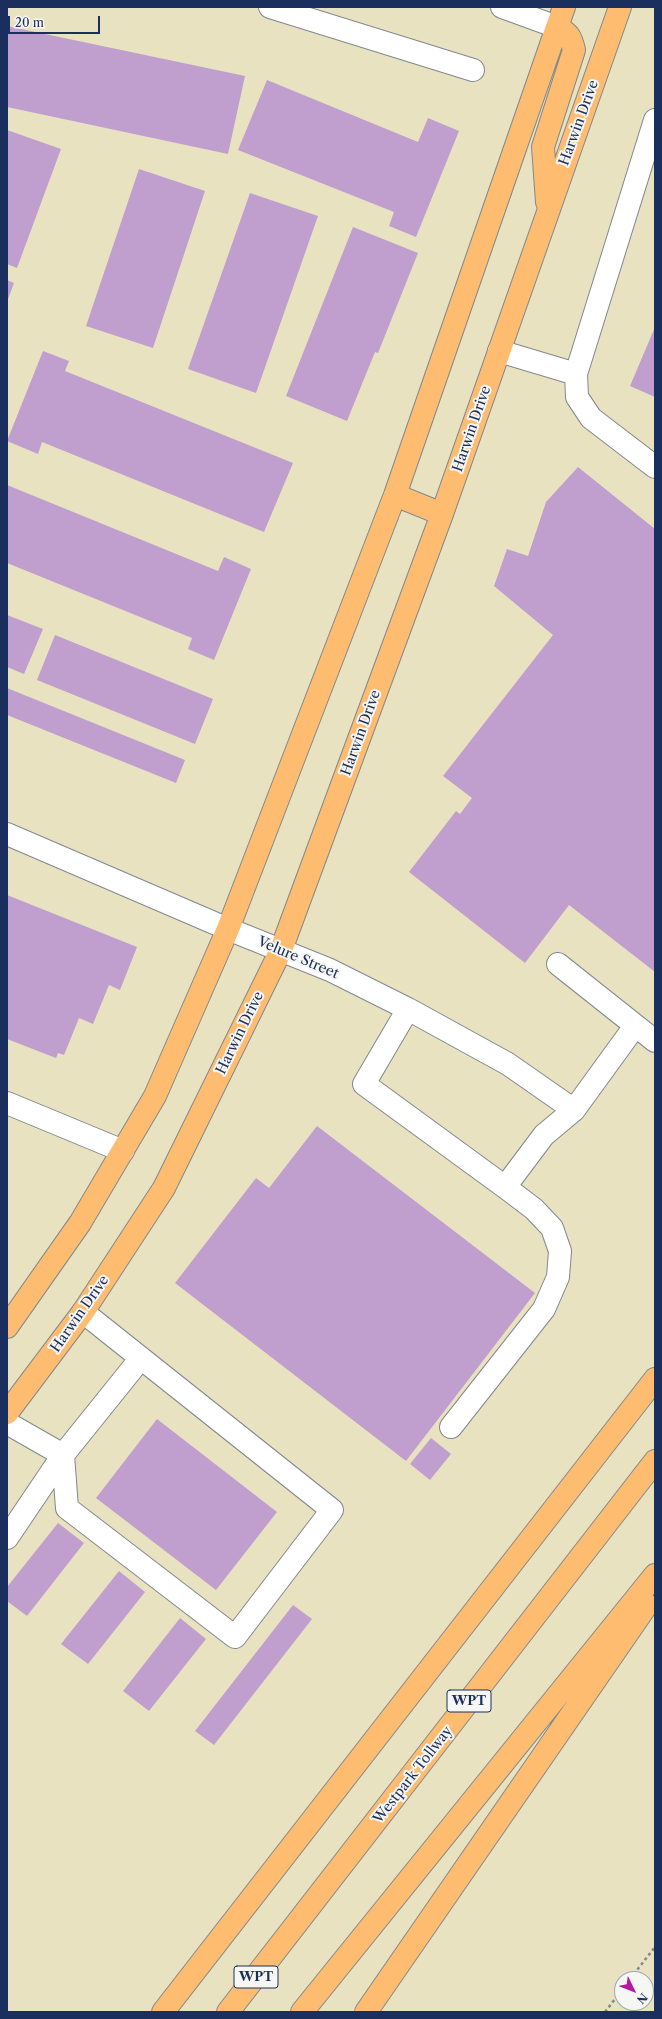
<!DOCTYPE html>
<style>
body{margin:0}
#map{position:relative;width:662px;height:2019px;overflow:hidden;background:#e8e2c0;font-family:"Libre Caslon Text",serif}
canvas{display:block}
.frame{position:absolute;inset:0;border:8px solid #1b2f5e;pointer-events:none}
.north{position:absolute;left:614px;top:1971px;width:40px;height:40px;box-sizing:border-box;background:#f6f6f2;border:1px solid #9ea6b7;border-radius:50%;rotate:133deg;font-size:11px;font-weight:700;line-height:16px;text-align:center;color:#1b2f5e}
.north::after{content:'';display:block;margin:auto;width:14px;height:18px;background:#b5179e;clip-path:polygon(50% 0,100% 100%,50% 72%,0 100%)}
.scale{position:absolute;left:8px;top:16px;width:92px;height:18px;box-sizing:border-box;border:2px solid #1b2f5e;border-top:0;padding-left:5px;font-size:12px;line-height:14px;white-space:nowrap;color:#1b2f5e;-webkit-text-stroke:3px #f6f6f2;paint-order:stroke}
</style>
<div id="map">
<canvas width="662" height="2019"></canvas>
<div class="frame"></div>
<div class="north">N</div>
<div class="scale">20 m</div>
</div>
<script>
const g = document.querySelector('canvas').getContext('2d');
g.lineJoin = 'round';
function fillPath(path, color) { g.fillStyle = color; g.fill(path, 'evenodd'); }
function strokePath(path, color, width, dash) { g.strokeStyle = color; g.lineWidth = width; g.lineCap = dash ? 'butt' : 'round'; g.setLineDash(dash || []); g.stroke(path); }
function label(font, color, halo, rows, align = 'center') {
  g.font = font + ' "Libre Caslon Text",serif'; g.lineWidth = 4; g.setLineDash([]); g.textBaseline = 'middle'; g.strokeStyle = halo; g.fillStyle = color; for (const [text, x, y, turn = 0] of rows) {
    g.save(); g.translate(x, y); g.rotate((+turn || 0) * Math.PI / 180); g.textAlign = isNaN(turn) ? turn : align; if (halo) g.strokeText(text, 0, 0); g.fillText(text, 0, 0); g.restore();
  }
}
fillPath(new Path2D(`
 M7 26 245 76 228 154 7 107Z
 M267 80 418 142 428 118 459 131 416 237 389 226 394 212 238 150Z
 M7 130 61 149 17 268 7 264Z
 M139 169 205 191 153 348 86 326Z
 M250 193 318 216 256 393 188 369Z
 M353 227 418 253 378 353 375 352 347 421 286 396Z
 M7 280 14 283 7 302Z
 M655 327V397L630 386Z
 M43 351 69 361 65 371 293 463 264 532 42 442 38 454 7 441Z
 M578 467 655 529V972L569 905 525 963 409 872 456 811 460 814 472 798 443 776 553 635 494 586 507 549 528 556 546 502Z
 M7 485 218 571 224 557 251 569 214 660 188 649 192 638 7 563Z
 M7 615 43 629 24 674 7 667Z
 M55 635 213 699 195 744 37 680Z
 M7 688 185 760 176 783 7 715Z
 M7 895 137 947 120 990 109 985 93 1024 79 1018 64 1055 58 1053 56 1058 7 1039Z
 M317 1126 535 1293 406 1461 175 1283 256 1178 269 1188Z
 M157 1419 277 1512 216 1590 96 1498Z
 M431 1438 451 1454 430 1480 410 1464Z
 M58 1523 84 1543 27 1616 7 1601V1587Z
 M119 1571 145 1592 88 1664 61 1644Z
 M293 1605 312 1619 214 1745 195 1731Z
 M180 1618 206 1639 149 1711 123 1691Z`), '#c09fce');
const minor = new Path2D(`
 M270 7 473 70
 M502 7 557 27
 M655 120 576 374 577 397 591 418 655 467
 M499 351 576 374
 M7 834 228 929 330 970 408 1009 508 1064 574 1110
 M558 964 655 1041
 M408 1009 364 1084 505 1187 544 1135 574 1110 635 1026
 M7 1103 123 1151
 M7 1423 63 1455 67 1508 235 1637 332 1510 83 1312
 M451 1427 544 1309 558 1277 560 1251 552 1228 534 1209 505 1187
 M7 1538 63 1455 141 1358`);
const major = new Path2D(`
 M547 202 543 147 574 50C571 37 569 33 557 27
 M395 495 442 514
 M7 1327 80 1223 155 1096 228 929 395 495 564 7
 M7 1413 83 1312 164 1188 281 950 442 514 620 7`);
const highway = new Path2D(`
 M163 2012 655 1379
 M228 2012 655 1461
 M302 2012 655 1575
 M366 2012 647 1605`);
strokePath(minor, '#82888f', 24);
strokePath(major, '#82888f', 24);
strokePath(highway, '#82888f', 24);
strokePath(new Path2D(`
 M630 1979 655 1947
 M605 2012 622 1990`), '#82888f', 2.5, [3, 3]);
strokePath(minor, '#fff', 22);
strokePath(major, '#fdbc70', 22);
strokePath(highway, '#fdbc70', 22);
for (const [x, y, w] of [
 [469,1701,44],
 [256,1977,44]
]) { const box = new Path2D(); box.roundRect(x - w / 2, y - 11, w, 22, 3); g.fillStyle = '#f6f6f2'; g.fill(box); strokePath(box, '#1b2f5e', 1); }
label('bold 13px', '#1b2f5e', null, [
 ["WPT",469,1701],
 ["WPT",256,1977]
]);
label('14px', '#1b2f5e', '#f6f6f2', [
 ["Harwin Drive",579,123,-70],
 ["Harwin Drive",472,429,-71],
 ["Harwin Drive",361,733,-70],
 ["Velure Street",298,958,23],
 ["Harwin Drive",240,1033,-64],
 ["Harwin Drive",80,1314,-55],
 ["Westpark Tollway",413,1775,-52]
]);
</script>
